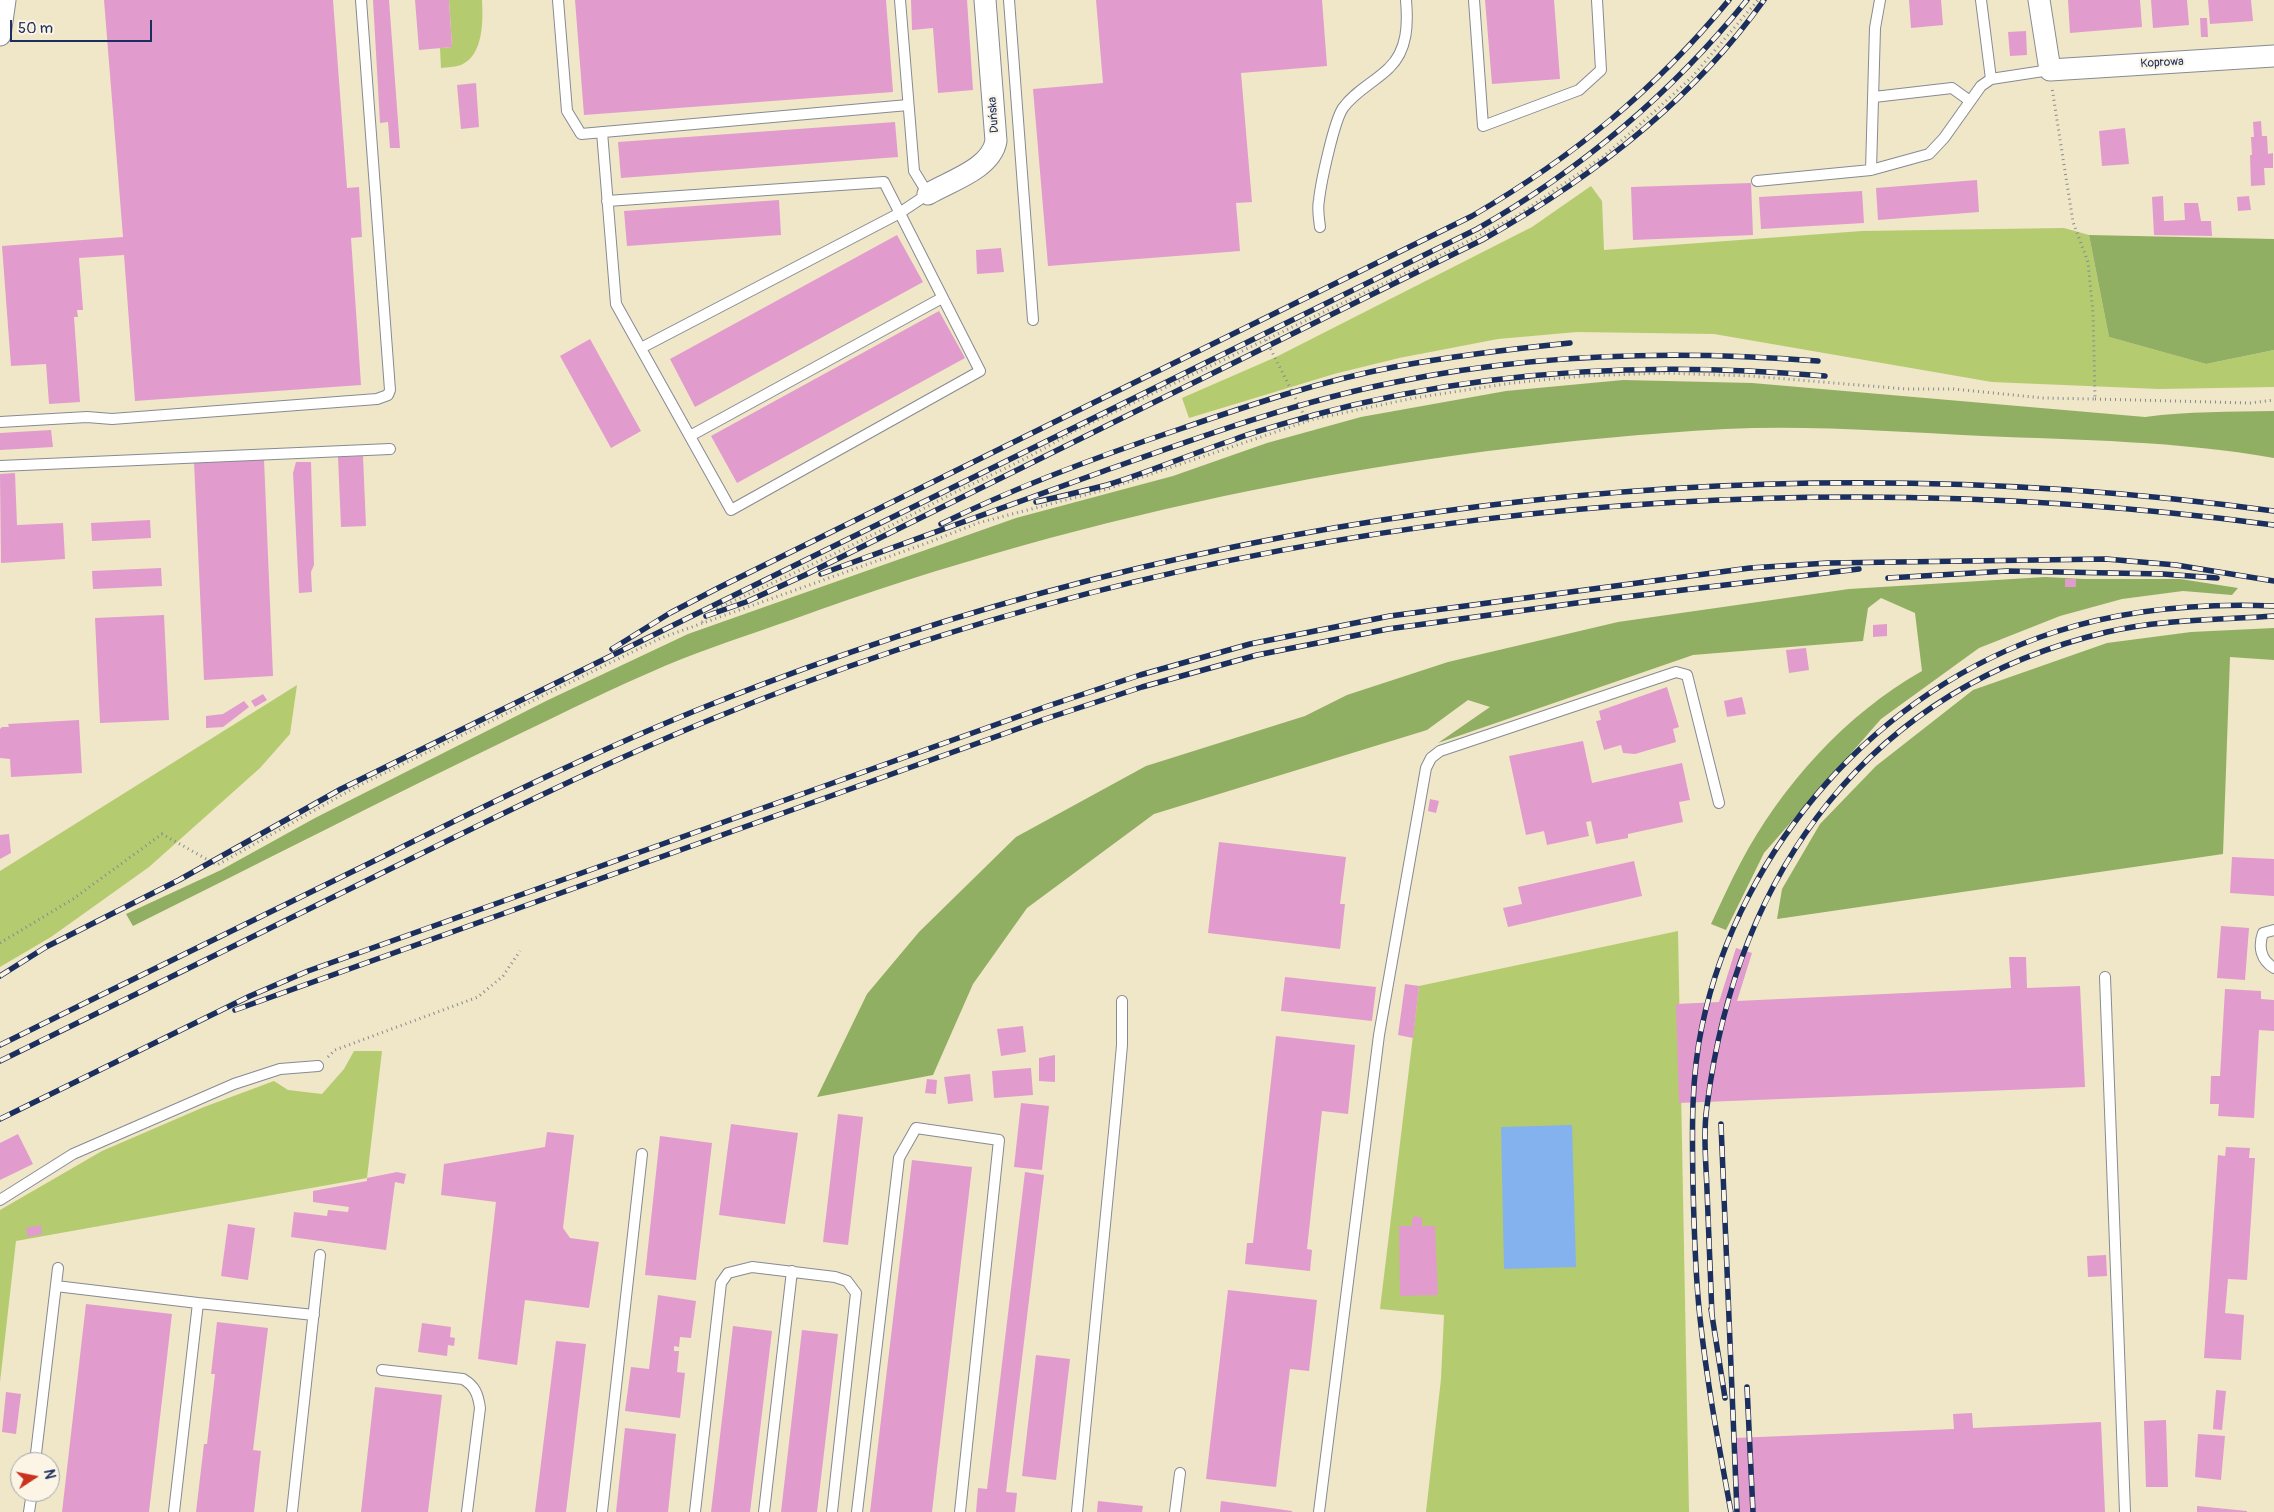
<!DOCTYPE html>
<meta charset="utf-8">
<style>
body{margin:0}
#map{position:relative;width:2274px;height:1512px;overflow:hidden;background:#f0e6c8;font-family:Pangolin,sans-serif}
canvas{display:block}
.north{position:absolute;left:10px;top:1452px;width:50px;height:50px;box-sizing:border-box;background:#fcf5e5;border:1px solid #a2a6af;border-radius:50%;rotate:79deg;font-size:14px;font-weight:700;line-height:20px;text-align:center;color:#1b2f5e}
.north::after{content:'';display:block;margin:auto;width:18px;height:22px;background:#c8321e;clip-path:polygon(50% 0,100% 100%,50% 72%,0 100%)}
.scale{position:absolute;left:10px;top:20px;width:142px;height:22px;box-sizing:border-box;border:2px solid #1b2f5e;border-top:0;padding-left:6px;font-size:15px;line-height:18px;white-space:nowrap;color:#1b2f5e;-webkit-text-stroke:4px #fcf5e5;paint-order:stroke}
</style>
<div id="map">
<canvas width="2274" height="1512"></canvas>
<div class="north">N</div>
<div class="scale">50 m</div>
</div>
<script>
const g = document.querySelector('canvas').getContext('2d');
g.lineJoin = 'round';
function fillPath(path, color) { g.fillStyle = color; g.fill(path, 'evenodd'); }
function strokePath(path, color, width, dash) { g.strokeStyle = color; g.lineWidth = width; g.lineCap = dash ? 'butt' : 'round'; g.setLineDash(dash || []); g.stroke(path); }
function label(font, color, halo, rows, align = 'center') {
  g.font = font + ' Pangolin,sans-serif'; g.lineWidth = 4.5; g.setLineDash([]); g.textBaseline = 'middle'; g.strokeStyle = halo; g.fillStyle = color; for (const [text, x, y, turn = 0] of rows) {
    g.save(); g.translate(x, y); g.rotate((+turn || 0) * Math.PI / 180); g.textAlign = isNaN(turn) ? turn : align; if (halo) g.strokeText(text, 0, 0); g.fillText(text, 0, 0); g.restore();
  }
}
fillPath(new Path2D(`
 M449 0H482C483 20 484 55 461 65 455 67 447 67 441 68L440 48 452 47Z
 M1591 186 1602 201 1604 250 1862 231 2064 228 2089 235 2109 337 2206 364 2274 350V387L2159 389 1992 382 1714 334 1577 332 1498 339 1399 358 1334 374 1189 418 1182 398 1276 357 1532 227Z
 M297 685 290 734 260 768 149 867 51 937 0 967V871Z
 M1678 931 1689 1512H1426L1441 1379 1444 1315 1380 1309 1419 986Z
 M354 1051H382L367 1178 16 1241 0 1382V1210L102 1151 204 1107 274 1081 288 1090 322 1094 344 1069Z`), '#b5cb70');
fillPath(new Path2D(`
 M2089 235 2274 239V350L2206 364 2109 337Z
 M1623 380 1752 383 2145 417C2188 411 2231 412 2274 411V458C2178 441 2080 440 1983 436 1898 432 1811 425 1725 429 1409 447 1091 511 794 619 751 634 708 648 667 665 615 687 565 712 515 736 386 798 260 863 133 926L126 914 221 870 315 818 546 701 688 634 1016 518 1173 476 1267 443 1361 417 1506 391Z
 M2045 577 2084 579H2180L2238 588 2232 595 2183 591 2122 599 2060 616 1979 648 1881 719 1764 853 1726 930 1711 924C1721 903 1730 882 1741 862 1781 786 1847 713 1922 671L1915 613 1881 598 1868 608 1863 641 1693 655 1438 743 1490 707 1468 700 1427 730 1154 814 1027 908 973 984 933 1075 817 1097 867 994 919 932 1016 837 1146 766 1305 716 1347 695 1448 662 1618 622 1849 589Z
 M2274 628V660L2230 657 2223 854 1777 919 1782 889 1820 824 1876 766 1973 690 2107 643 2191 632Z`), '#90af62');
fillPath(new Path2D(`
 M1572 1125 1576 1267 1504 1269 1501 1127Z`), '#83b2ee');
fillPath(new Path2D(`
 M104 0H333L347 188 359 187 362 237 351 238 361 385 135 401 124 255 79 258 83 310H77L78 317H74L80 402 49 404 46 364 11 366 2 246 123 237Z
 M373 0H389L400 148H390L388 122 380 123Z
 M415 0H449L452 47 419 50Z
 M575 0H886L893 92 584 115Z
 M911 0H967L973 90 938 93 933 28 912 30Z
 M1096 0H1322L1327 66 1241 73 1252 202 1236 203 1240 251 1048 266 1033 89 1103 83Z
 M1485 0H1554L1560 79 1492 84Z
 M1909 0H1941L1943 25 1911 28Z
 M2068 0H2140L2142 27 2070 33Z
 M2151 0H2187L2189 25 2153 28Z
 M2208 0H2251L2253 21 2210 24Z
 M2200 18H2207L2208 37H2201Z
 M2026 31 2027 55 2010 56 2008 32Z
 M476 83 479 127 461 129 457 85Z
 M2261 121 2262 136H2267L2268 154 2273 153V168H2264L2265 185 2251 186 2250 155H2252L2251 137H2254L2253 122Z
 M895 122 898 157 621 178 618 142Z
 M2125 128 2129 164 2102 166 2099 131Z
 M1977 180 1979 212 1878 220 1876 188Z
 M1751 183 1753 235 1633 240 1631 187Z
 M1862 191 1864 223 1761 229 1759 197Z
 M2163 196 2164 221 2185 220 2184 203H2198L2201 221H2211L2212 236 2154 235 2152 197Z
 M2249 196 2251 210 2238 211 2237 197Z
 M779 200 781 235 627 246 624 211Z
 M897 235 923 282 695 407 670 359Z
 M1001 248 1004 272 977 274 976 250Z
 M939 311 965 358 737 483 711 436Z
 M590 339 641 431 611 448 560 356Z
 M51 430 53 447 0 450V433Z
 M363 456 366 526 341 527 338 457Z
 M264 459 273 676 204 680 194 462Z
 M296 462H311L314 565 311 572 312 592 299 593 293 473Z
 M15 473 17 525 63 523 65 559 1 563 0 474Z
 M150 520 151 538 92 541 91 523Z
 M161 568 162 586 93 589 92 571Z
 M2065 579H2076V587H2065Z
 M164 615 169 720 100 723 95 618Z
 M1887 624V636L1873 637V625Z
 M1806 648 1809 670 1789 673 1786 650Z
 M1667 687 1679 727 1673 729 1676 742 1635 754 1623 753 1621 745 1604 750 1596 721 1601 720 1599 711Z
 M263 694 267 700 255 707 251 701Z
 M1742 697 1746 714 1727 717 1724 701Z
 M244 701 249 707 223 727 206 728V716L223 714Z
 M79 720 82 773 11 777 10 759 0 758V729L2 727H9L8 724Z
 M1583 741 1592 783 1682 763 1690 800 1679 802 1683 822 1628 834V838L1596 844 1591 821 1586 822 1589 836 1547 845 1544 831 1526 835 1509 756Z
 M1430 799 1439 801 1436 813 1428 811Z
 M9 834 11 853 0 859V835Z
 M1219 842 1346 857 1340 904H1345L1340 949 1208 933Z
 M2232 857 2274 859V896L2230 893Z
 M1634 861 1642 896 1508 927 1503 908 1522 904 1518 887Z
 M2221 926 2249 928 2245 980 2217 978Z
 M1736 948 1752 953 1737 1001 2011 988 2009 957H2026L2027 988 2080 986 2085 1087 1679 1103 1676 1004 1719 1002Z
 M1285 977 1376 987 1372 1021 1281 1011Z
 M1405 984 1419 986 1413 1038 1398 1035Z
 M2225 989 2261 991V999L2274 1000V1031L2259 1030 2254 1118 2218 1116 2219 1104H2210L2211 1076H2220Z
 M1023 1026 1026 1052 1001 1056 997 1029Z
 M1276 1036 1355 1045 1348 1114 1322 1111 1307 1249 1312 1250 1310 1271 1245 1264 1247 1243H1253Z
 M1055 1055V1082L1039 1081V1058Z
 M1031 1068 1033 1095 994 1098 992 1071Z
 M970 1074 973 1101 948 1104 944 1077Z
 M927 1079 937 1080 936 1094 925 1093Z
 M1021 1103 1049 1106 1042 1170 1014 1167Z
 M838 1114 863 1117 848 1245 823 1242Z
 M731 1124 798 1133 785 1224 719 1215Z
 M547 1132 574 1135 563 1228 570 1238 599 1242 589 1308 525 1300 517 1365 478 1359 496 1202 441 1195 444 1164 545 1147Z
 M18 1134 33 1164 0 1180V1143Z
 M660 1136 712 1143 696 1280 645 1275Z
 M2226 1147 2250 1148 2249 1158H2255L2247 1280 2228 1279 2225 1313 2244 1315 2241 1360 2204 1358 2218 1155 2225 1156Z
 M912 1160 972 1167 932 1512H870Z
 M397 1172 406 1174 404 1184 395 1182 386 1250 291 1237 294 1212 327 1216 328 1210 348 1212 349 1207 313 1202V1191L367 1181V1178Z
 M1025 1172 1044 1175 1006 1492 1017 1493 1015 1512H976L978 1488 987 1489Z
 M1415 1216 1422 1218V1226H1435L1438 1295 1400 1296 1399 1226H1412V1219Z
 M228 1224 255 1228 248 1280 221 1276Z
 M41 1225 42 1234 28 1237 26 1228Z
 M2106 1255 2107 1276 2088 1277 2087 1256Z
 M1228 1290 1317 1300 1309 1371 1290 1369 1276 1487 1206 1479Z
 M658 1295 696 1301 691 1338 680 1337 679 1347 674 1346V1351H679L677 1372 685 1373 680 1418 625 1411 631 1367 649 1369Z
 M86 1304 172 1314 149 1512H62Z
 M217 1322 268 1328 253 1450 261 1451 254 1512H196L204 1444H207L215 1374H211Z
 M422 1323 451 1327 450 1337 455 1338 454 1346 448 1345 447 1356 418 1352Z
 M733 1326 772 1331 750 1512H711Z
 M802 1330 838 1334 817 1512H781Z
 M556 1341 586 1344 566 1512H535Z
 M1036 1355 1070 1359 1056 1480 1022 1476Z
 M375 1387 442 1395 428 1512H361Z
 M2216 1390 2226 1391 2222 1430 2213 1429Z
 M6 1392 21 1394 16 1434 2 1432Z
 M1972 1413 1973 1428 2101 1422 2105 1512H1739L1735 1438 1954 1429 1953 1414Z
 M2166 1420 2168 1487H2146L2144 1421Z
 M625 1428 676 1434 668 1512H616Z
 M2198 1434 2225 1436 2221 1480 2195 1477Z
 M1098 1501 1143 1506 1142 1512H1097Z
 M1221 1501 1292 1511V1512H1220Z
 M2197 1506 2247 1511V1512H2197Z`), '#e19ccd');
const lane = new Path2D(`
 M558 0 567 111 581 134 908 105
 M1009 0 1033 320
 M1474 0 1483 126 1579 90 1601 70 1597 0
 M1981 0 1991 79
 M1874 97 1952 88 1970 101
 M602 132 616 304 731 510 980 371 884 182 607 201
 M1871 170 1875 28 1880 0
 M1757 181 1871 170 1929 154 1944 138 1981 86 1991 79 2050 70
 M1320 227C1319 218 1317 209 1319 200 1321 182 1334 121 1343 108 1355 91 1375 82 1389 68 1408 50 1408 23 1406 0
 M641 348 898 214 928 194 914 171 900 0
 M0 422 87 417 112 419 377 399 388 395 390 390 361 0
 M690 436 942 298
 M0 466 390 449
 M2274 930 2263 933C2258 947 2261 960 2274 968
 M2105 977 2125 1512
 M0 1200 73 1154 234 1084 280 1069 318 1066
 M56 1286 198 1303 174 1512
 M198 1303 314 1315
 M382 1370 463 1379C475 1386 478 1394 480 1408L467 1512
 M35 1462 58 1268
 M29 1512 32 1492
 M292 1512 320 1255
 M602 1512 642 1154
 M695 1512 721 1283 728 1273 752 1267 835 1277 847 1281 856 1293 832 1512
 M764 1512 792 1271
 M857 1512 899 1158 916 1128 999 1140 960 1512
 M1077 1512 1117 1101 1122 1045V1001
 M1175 1512 1180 1473
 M1319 1512 1379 1035 1426 768 1431 758 1440 751 1676 672 1687 675 1719 803`);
const street = new Path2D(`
 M2039 0 2050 70 2274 56
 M0 35 5 0
 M928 194C950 181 991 169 996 141L985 0`);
strokePath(lane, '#868a93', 12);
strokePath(street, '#868a93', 23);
strokePath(new Path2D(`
 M1266 340 1307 421
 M2095 399 2250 403 2274 400
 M702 622 718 608C791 575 863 541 934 503 980 479 1028 460 1072 432L1410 271 1517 216 1604 156 1655 111 1692 77 1758 0
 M0 943 73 899 162 834 217 865 356 787 661 638 927 543 978 523 1104 490 1314 419 1414 398 1512 383 1583 376 1664 373 1751 376 1906 389H1954L2043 398 2095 399 2093 313 2088 262 2073 222 2052 88
 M328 1057 335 1050 478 997 503 976 520 951`), '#868a93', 3, [1, 4]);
strokePath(lane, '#fff', 10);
strokePath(street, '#fff', 21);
const rail = new Path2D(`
 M1036 502C1059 497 1083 491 1107 485 1149 472 1191 454 1233 440 1259 430 1287 423 1314 415 1481 369 1654 361 1825 376
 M941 524C1018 486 1099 456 1180 429 1250 405 1321 381 1394 367 1452 356 1511 349 1570 343
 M821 574C915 539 1010 505 1104 471 1200 437 1295 402 1396 382 1535 353 1677 350 1818 361
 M1888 578 2007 571 2163 574 2217 578
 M706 616 746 602 805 575 1482 240C1589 180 1692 101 1764 0
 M612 649 670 613 720 587 1472 216C1573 157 1654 91 1729 0
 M0 976 46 947 179 880 341 789 1477 229C1582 169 1671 94 1747 0
 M235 1010 1045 719 1142 687 1257 655 1388 629 1591 601 1859 569
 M0 1045C125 983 250 922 376 860 487 805 597 750 712 704 1206 506 1747 439 2274 511
 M0 1061C125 999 251 938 376 876 487 821 597 766 712 719 1203 516 1749 455 2274 525
 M0 1119 250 996 308 971 1045 707 1140 675 1250 644 1390 616 1750 568 1828 563 2106 559 2176 565 2274 581
 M1721 1124 1737 1512
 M1711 1309 1725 1398
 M1712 1315C1710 1274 1709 1232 1707 1190 1706 1162 1703 1134 1707 1106 1737 870 1869 689 2107 632 2161 619 2219 620 2274 616
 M1747 1387 1753 1512
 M1731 1512C1719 1447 1707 1383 1700 1318 1695 1273 1694 1229 1693 1184 1692 1131 1691 1078 1702 1026 1740 846 1879 689 2055 632 2126 609 2199 603 2274 606`);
strokePath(rail, '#1b2f5e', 5.5);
strokePath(rail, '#fcf5e5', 4, [11]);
label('12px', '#1b2f5e', '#fcf5e5', [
 ["Koprowa",2162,63,-3],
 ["Duńska",994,115,-94]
]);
</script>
